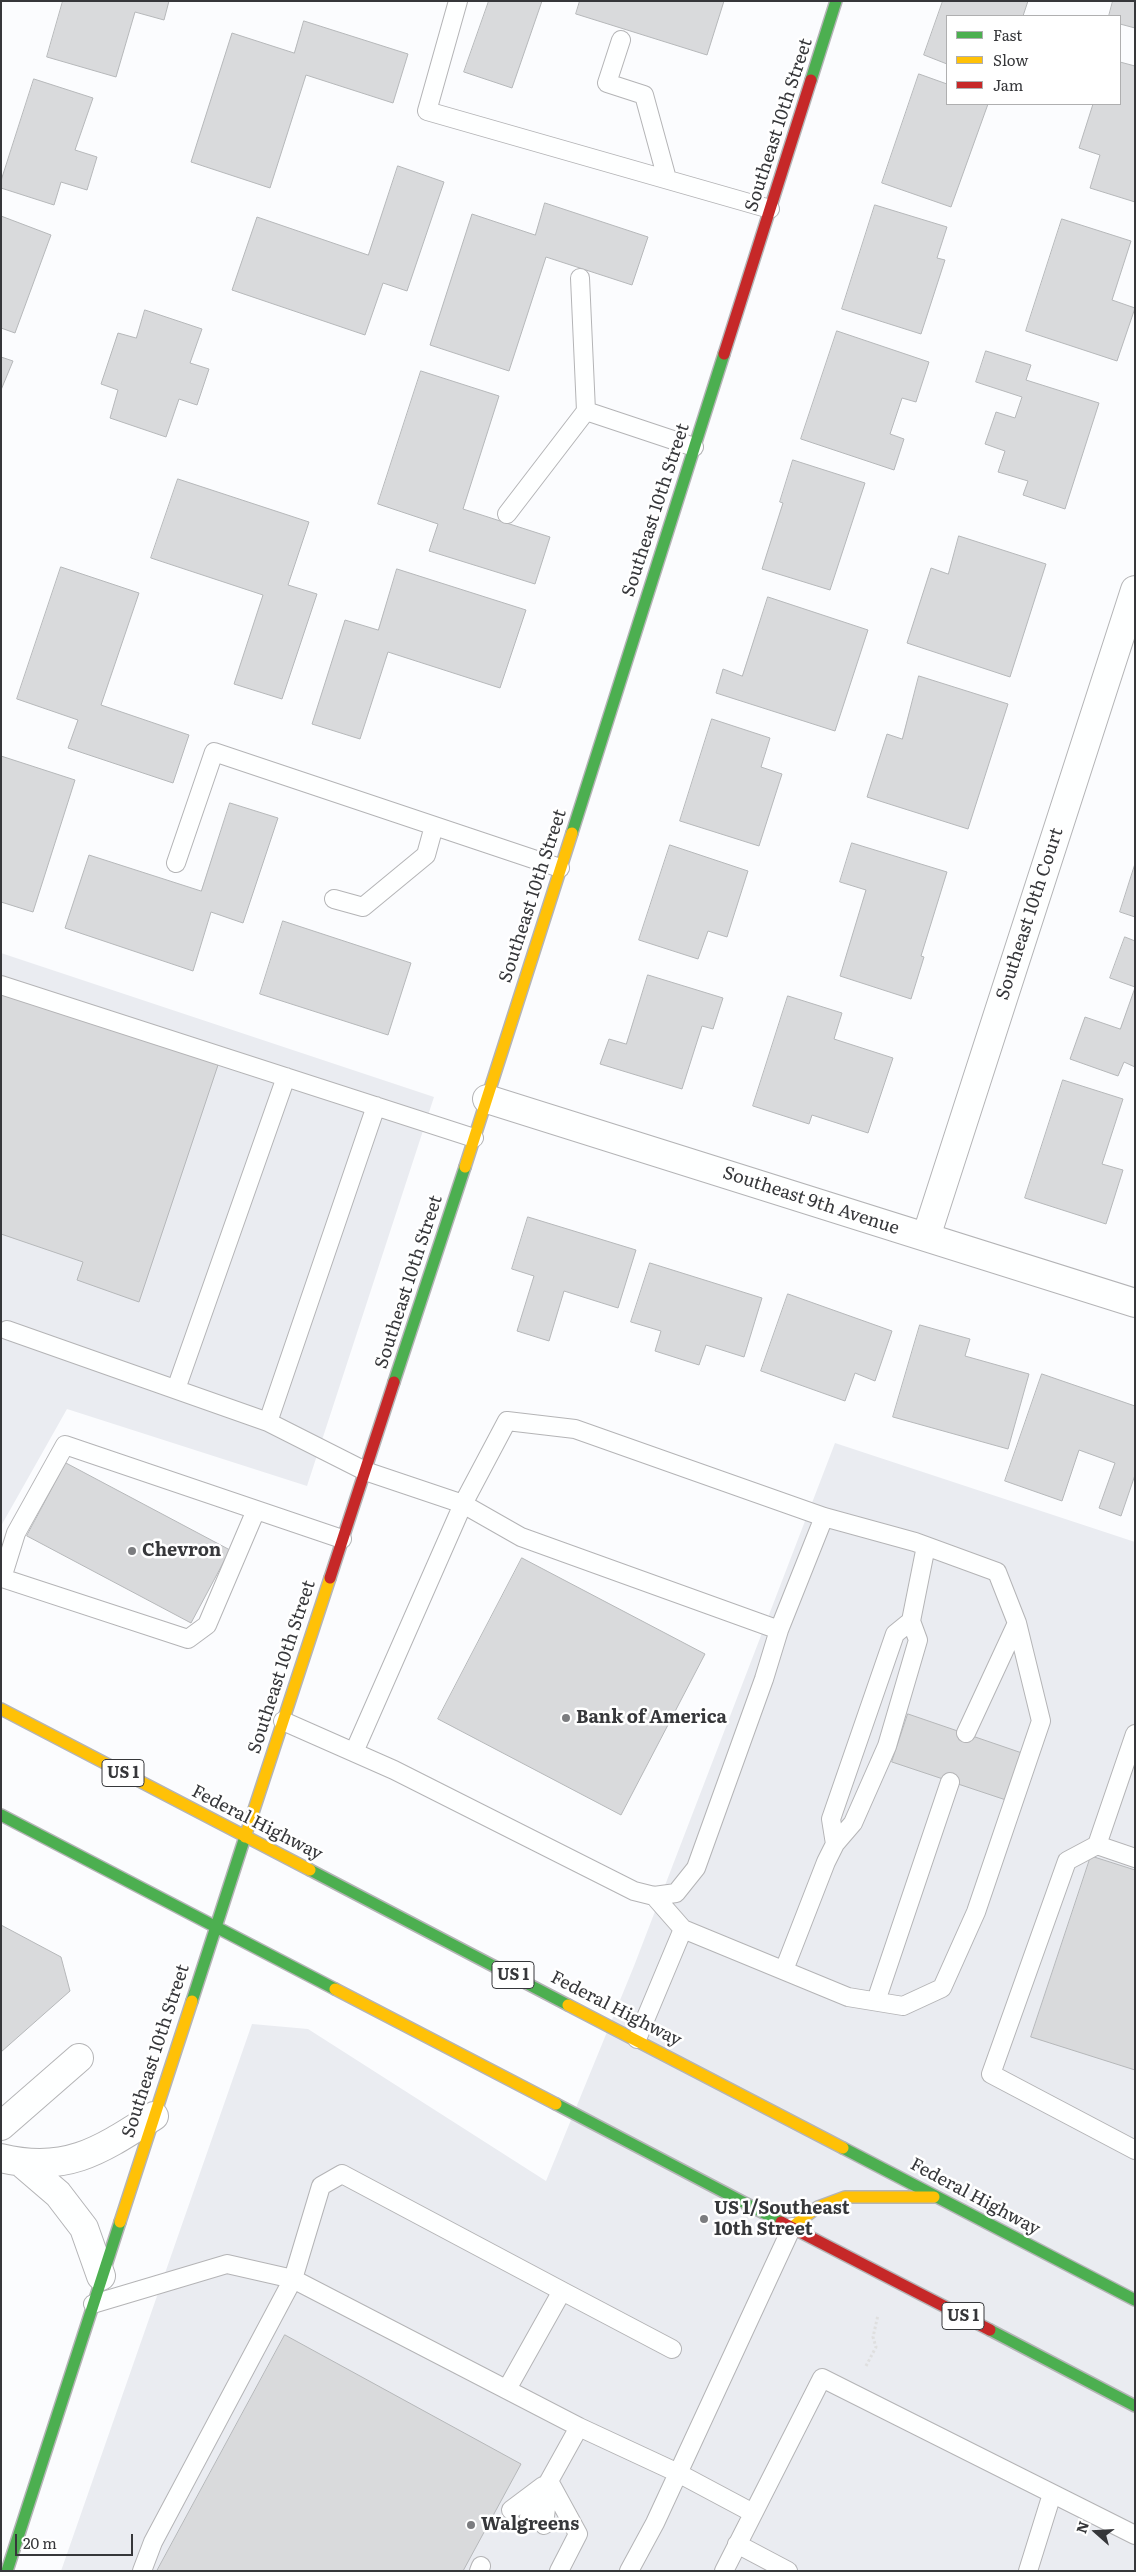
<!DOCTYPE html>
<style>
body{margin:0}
#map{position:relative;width:1136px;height:2572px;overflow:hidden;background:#fbfcfe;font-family:Literata,serif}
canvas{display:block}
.frame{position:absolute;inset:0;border:2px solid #36373a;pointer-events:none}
.legend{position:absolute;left:946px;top:15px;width:175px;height:90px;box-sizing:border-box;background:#fff;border:1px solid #afafb0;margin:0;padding:6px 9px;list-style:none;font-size:15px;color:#36373a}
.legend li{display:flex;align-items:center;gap:10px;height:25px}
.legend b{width:25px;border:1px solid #afafb0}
.north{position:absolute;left:1071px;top:2507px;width:50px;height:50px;-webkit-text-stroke:4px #fff;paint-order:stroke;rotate:289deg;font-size:14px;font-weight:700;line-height:20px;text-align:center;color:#36373a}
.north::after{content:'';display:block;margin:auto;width:18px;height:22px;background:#36373a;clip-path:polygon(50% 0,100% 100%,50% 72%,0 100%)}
.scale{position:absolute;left:15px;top:2534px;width:118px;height:22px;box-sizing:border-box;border:2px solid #36373a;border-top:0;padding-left:6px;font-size:15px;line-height:18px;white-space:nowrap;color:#36373a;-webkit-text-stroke:4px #fff;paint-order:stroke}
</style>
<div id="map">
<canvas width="1136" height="2572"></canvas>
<div class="frame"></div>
<ul class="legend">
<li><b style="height:6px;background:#4caf50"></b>Fast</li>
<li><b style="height:6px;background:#ffc107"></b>Slow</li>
<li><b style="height:6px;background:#c62828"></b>Jam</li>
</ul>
<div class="north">N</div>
<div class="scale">20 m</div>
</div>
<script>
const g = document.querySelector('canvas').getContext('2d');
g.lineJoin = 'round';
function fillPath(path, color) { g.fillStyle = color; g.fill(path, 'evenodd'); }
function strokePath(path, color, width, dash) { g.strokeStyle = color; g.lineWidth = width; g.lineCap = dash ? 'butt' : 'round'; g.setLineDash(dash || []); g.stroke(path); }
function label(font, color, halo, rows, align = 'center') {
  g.font = font + ' Literata,serif'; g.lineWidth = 5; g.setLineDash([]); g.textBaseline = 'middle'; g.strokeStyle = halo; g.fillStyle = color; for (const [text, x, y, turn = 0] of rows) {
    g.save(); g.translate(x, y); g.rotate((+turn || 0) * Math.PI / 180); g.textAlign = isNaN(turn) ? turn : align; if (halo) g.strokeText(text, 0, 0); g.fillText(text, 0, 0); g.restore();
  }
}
fillPath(new Path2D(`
 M1 953 434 1097 307 1486 67 1409 1 1526Z
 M835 1443 1135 1542V2571H61L252 2024 308 2029 546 2181 634 1966Z`), '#eaecf1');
const building = new Path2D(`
 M63 1H169L164 20 135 12 116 77 47 57Z
 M489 1H542L512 88 464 72Z
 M580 1H724L707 55 576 14Z
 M943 1H1028L1023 16H947V64L924 55Z
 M1113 1H1135V28L1120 24V16H1109Z
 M304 21 408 54 393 103 306 75 270 188 191 162 232 33 294 53Z
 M1120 62 1135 66V202L1090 188 1100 155 1079 148 1093 104H1120Z
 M919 74 947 84V104H988L951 207 882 183Z
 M34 79 93 98 75 150 97 157 87 190 61 182 54 205 1 188V181Z
 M398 166 444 182 407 291 383 283 365 335 232 290 257 217 368 255Z
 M545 203 648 237 632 285 546 257 509 371 430 345 472 214 535 235Z
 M875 205 947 227 937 258 945 260 921 334 842 309Z
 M1 216 51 235 15 333 1 328Z
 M1062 219 1131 241 1112 300 1135 308 1117 361 1026 331Z
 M145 310 202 329 190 363 209 369 197 405 179 399 166 437 110 418 118 390 101 384 118 333 136 338Z
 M837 331 929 362 916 402 902 398 890 434 904 439 894 470 801 439Z
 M986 351 1031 365 1026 380 1099 403 1065 509 1023 495 1028 481 998 472 1005 451 985 444 996 412 1015 418 1022 397 976 382Z
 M1 357 13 361 1 390Z
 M421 371 499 396 463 509 550 537 535 584 429 551 438 524 378 504Z
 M793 460 865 483 830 590 762 569 783 503 780 502Z
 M178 479 309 522 288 585 317 594 282 699 234 684 263 595 151 558Z
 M959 536 1046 564 1010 677 907 643 931 568 948 574Z
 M61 567 139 593 101 705 189 735 173 783 68 748 78 720 17 699Z
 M397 569 526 610 500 688 388 652 360 739 312 724 345 620 378 630Z
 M768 597 868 630 835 731 716 693 723 669 742 676Z
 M919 676 1008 704 968 829 867 797 887 734 902 739Z
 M712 719 770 738 761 767 782 774 759 846 680 821Z
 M1 756 75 780 33 912 1 902Z
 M230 803 278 818 243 923 211 912 193 971 65 928 89 855 201 891Z
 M852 843 947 872 921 956 924 957 911 999 840 976 866 890 840 882Z
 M670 845 748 871 727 937 708 931 698 959 639 940Z
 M1135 864V917L1120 912Z
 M283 921 411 963 388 1035 260 994Z
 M1125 937 1135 941V987L1110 978Z
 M648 975 723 998 713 1029 702 1026 682 1089 600 1064 609 1039 626 1044Z
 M1135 988V1067L1124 1062 1118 1076 1070 1059 1085 1017 1120 1029Z
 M1 990 220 1059 139 1302 77 1280 83 1262 1 1234Z
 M788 996 842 1013 834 1039 893 1058 868 1133 812 1115 809 1124 753 1106Z
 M1063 1080 1123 1099 1102 1164 1123 1170 1106 1224 1025 1198Z
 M528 1217 636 1250 618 1308 564 1291 549 1341 517 1331 534 1276 512 1269Z
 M650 1263 762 1298 744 1357 706 1345 699 1365 655 1351 661 1331 631 1322Z
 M788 1294 892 1331 875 1381 855 1373 845 1401 761 1371Z
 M920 1325 970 1339 965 1356 1029 1374 1008 1449 893 1417Z
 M1042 1374 1135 1406V1475L1121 1516 1099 1508 1115 1463 1079 1450 1062 1501 1005 1481Z
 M66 1463 230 1550 191 1623 27 1536Z
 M522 1558 705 1654 621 1815 438 1719Z
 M908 1714 1022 1753 1006 1800 892 1762Z
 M1091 1856 1135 1870V2070L1031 2037Z
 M1 1925 61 1957 70 1991 1 2052Z
 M285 2335 521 2464 463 2571H157Z`);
fillPath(building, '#d9dadc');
strokePath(building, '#b6b8ba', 1);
const lane = new Path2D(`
 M458 1 427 111 770 209
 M621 40 607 83 644 95 667 179
 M580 278 586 411 694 447
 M507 514 586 411
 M176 863 214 752 560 868
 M334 899 363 907 426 855 434 826
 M1 985 474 1138
 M7 1330 268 1422
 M176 1389 286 1077
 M256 1510 207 1625 188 1639 2 1578 16 1533 65 1445 342 1539
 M779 1630 824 1517
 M283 1721 394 1770 634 1891 654 1896 676 1893 696 1868 764 1679 779 1630 521 1537 463 1504 365 1471 268 1422 376 1106
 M966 1733 1017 1623
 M1135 1734 1097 1845 1067 1861 991 2074 1135 2150
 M354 1752 463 1504 507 1421 575 1429 824 1517 915 1542 997 1572 1017 1623 1041 1721 976 1912 942 1988 903 2006 848 1997 683 1929
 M835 1844 853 1823 887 1746 918 1640 911 1621
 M1097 1845 1135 1858
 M784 1970 826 1862 835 1844 831 1819 895 1634 911 1621 926 1546
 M876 2001 950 1782
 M637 2039 683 1929 654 1896
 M93 2304 227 2264 293 2279 579 2427 678 2473 753 2513
 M507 2389 562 2291 672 2349
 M549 2481 578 2534 559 2571
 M511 2510 543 2486
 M529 2517 579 2427
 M544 2525 548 2491
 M737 2544 788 2571
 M142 2571 153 2542 293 2279 321 2186 342 2174 562 2291
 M479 2571 481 2566
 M629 2571 655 2523 792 2227
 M724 2571 822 2378 1135 2535
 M1028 2571 1052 2494`);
const street = new Path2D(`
 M487 1099 1135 1303
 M926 1237 1135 590
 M1 2126 79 2058
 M1 2158C67 2174 101 2150 154 2116
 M23 2164 58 2194 84 2228 101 2276`);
const fast = new Path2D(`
 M811 80 836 1
 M572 833 724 354
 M394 1382 465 1167
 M1 1815 335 1989
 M310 1870 568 2005
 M192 2001 245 1837
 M556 2104 781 2222
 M843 2148 1135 2300
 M990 2330 1135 2406
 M7 2571 120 2222`);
const slow = new Path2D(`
 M465 1167 572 833
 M1 1709 310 1870
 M245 1837 330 1578
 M335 1989 556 2104
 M568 2005 843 2148
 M120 2222 192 2001
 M792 2227 818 2207 845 2197H934`);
const jam = new Path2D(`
 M724 354 811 80
 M330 1578 394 1382
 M781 2222 990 2330`);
strokePath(lane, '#b4b4b6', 20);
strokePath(street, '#b4b4b6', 30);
strokePath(fast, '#b4b4b6', 14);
strokePath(slow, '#b4b4b6', 14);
strokePath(jam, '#b4b4b6', 14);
strokePath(new Path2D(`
 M866 2366 876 2347 873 2337 878 2315`), '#dfdfdf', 3, [2.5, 2.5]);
strokePath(lane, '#feffff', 18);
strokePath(street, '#feffff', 28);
strokePath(fast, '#4caf50', 11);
strokePath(slow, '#ffc107', 11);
strokePath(jam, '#c62828', 11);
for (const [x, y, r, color] of [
 [132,1551,5,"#7b7c7f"],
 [566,1718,5,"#7b7c7f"],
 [704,2219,5,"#7b7c7f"],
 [471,2525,5,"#7b7c7f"]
]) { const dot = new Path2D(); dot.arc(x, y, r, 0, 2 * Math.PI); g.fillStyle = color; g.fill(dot); strokePath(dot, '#fff', 2); }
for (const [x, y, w] of [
 [123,1773,42],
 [513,1975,42],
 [963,2316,42]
]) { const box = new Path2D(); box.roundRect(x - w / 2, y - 13.5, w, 27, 4); g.fillStyle = '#fff'; g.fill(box); strokePath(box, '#36373a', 1); }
label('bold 16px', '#36373a', null, [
 ["US 1",123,1773],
 ["US 1",513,1975],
 ["US 1",963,2316]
]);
label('18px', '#36373a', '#fff', [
 ["Southeast 10th Street",779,125,-72],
 ["Southeast 10th Street",656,510,-72],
 ["Southeast 10th Street",533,896,-72],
 ["Southeast 10th Court",1030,914,-72],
 ["Southeast 9th Avenue",811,1201,18],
 ["Southeast 10th Street",409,1282,-72],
 ["Southeast 10th Street",282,1667,-72],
 ["Federal Highway",257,1823,27],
 ["Federal Highway",616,2009,27],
 ["Southeast 10th Street",156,2051,-72],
 ["Federal Highway",975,2197,28]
]);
label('bold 18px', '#36373a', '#fff', [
 ["Chevron",142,1551],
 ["Bank of America",576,1718],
 ["US 1/Southeast",714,2209],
 ["10th Street",714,2230],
 ["Walgreens",481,2525]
], 'left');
</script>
